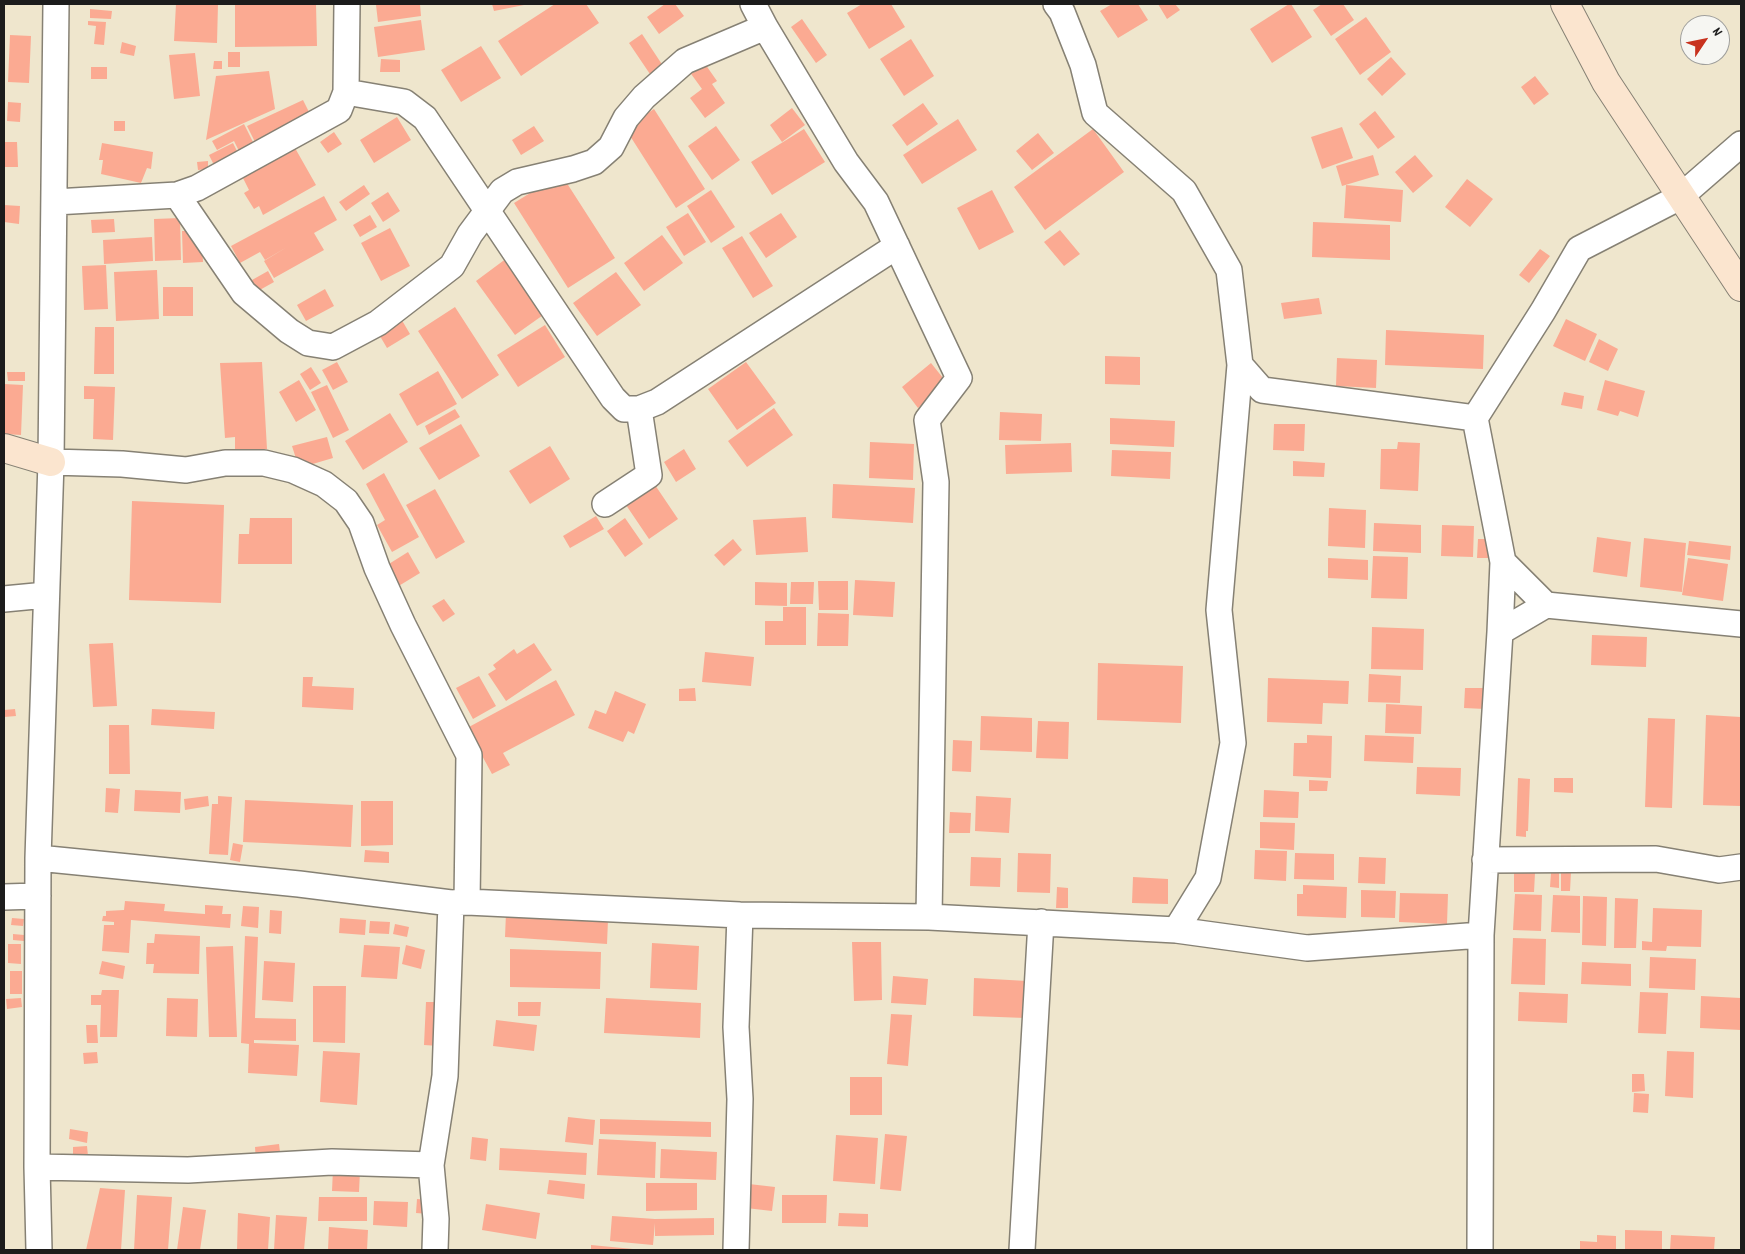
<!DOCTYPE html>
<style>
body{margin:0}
#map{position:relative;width:1745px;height:1254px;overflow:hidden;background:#efe6cd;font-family:Dekko,sans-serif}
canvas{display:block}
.frame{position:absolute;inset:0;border:5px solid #1c1c1c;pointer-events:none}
.north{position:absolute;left:1680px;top:15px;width:50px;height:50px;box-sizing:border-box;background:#f6f6f2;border:1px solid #9f9f9c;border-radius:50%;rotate:56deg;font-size:14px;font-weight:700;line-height:20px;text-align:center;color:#1c1c1c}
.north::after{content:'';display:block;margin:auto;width:18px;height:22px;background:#c8321e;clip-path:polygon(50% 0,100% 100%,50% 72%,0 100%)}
</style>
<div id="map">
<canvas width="1745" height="1254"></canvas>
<div class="frame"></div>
<div class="north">N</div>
</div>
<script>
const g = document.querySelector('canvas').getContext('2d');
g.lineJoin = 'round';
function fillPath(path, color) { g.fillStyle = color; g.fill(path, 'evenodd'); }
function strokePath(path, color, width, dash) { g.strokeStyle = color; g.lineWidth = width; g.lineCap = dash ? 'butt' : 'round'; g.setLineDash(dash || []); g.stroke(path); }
fillPath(new Path2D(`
 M176 4H218L217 43 174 41Z
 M235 4H316L317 46 235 47Z
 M384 4H420L421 16 378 22 376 5Z
 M492 4H524V5L494 11Z
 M555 4H586L599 23 521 76 498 41Z
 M665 4H675L684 16 659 34 647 17Z
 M862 4H891L905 27 869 49 847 13Z
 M1112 4H1138L1148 20 1118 38 1100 11Z
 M1158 4H1175L1180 10 1167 19Z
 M1289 4H1291L1312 37 1272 63 1250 29Z
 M1322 4H1343L1354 20 1331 36 1313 10Z
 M90 9 112 11 111 19 90 18Z
 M1366 17 1391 52 1360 75 1335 39Z
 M802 19 827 55 816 63 791 27Z
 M421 20 425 50 378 57 374 27Z
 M88 21 106 22 104 45 94 44 96 26 88 25Z
 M642 34 667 72 654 80 629 43Z
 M10 35 31 36 29 83 8 82Z
 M911 39 934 76 904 96 880 59Z
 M122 42 136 46 134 56 120 53Z
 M481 46 501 78 461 102 441 70Z
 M228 52H240V67H228Z
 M195 53 200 96 174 99 169 55Z
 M1391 57 1406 74 1382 96 1367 79Z
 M381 59 400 60V72H380Z
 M214 61H222V69H213Z
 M703 61 717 81 712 84 725 103 705 118 690 98 702 89 689 71Z
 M91 67H107V79H91Z
 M269 71 275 109 206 140 216 76Z
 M1535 76 1549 94 1534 105 1521 87Z
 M303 100 312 118 256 144 247 126Z
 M8 102 21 103 20 122 7 121Z
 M923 103 938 124 907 146 892 125Z
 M792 108 805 125 782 142 770 125Z
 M654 109 705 189 676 208 625 128Z
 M1375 111 1395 137 1378 149 1359 124Z
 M397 117 411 140 374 163 360 140Z
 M958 119 977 150 922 184 903 155Z
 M114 121H125V131H114Z
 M244 124 256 148 241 155 234 141 217 150 212 141Z
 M534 126 544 141 521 155 512 140Z
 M716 126 740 160 712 180 688 146Z
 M1342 127 1353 158 1322 169 1311 137Z
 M804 129 825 162 772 195 751 162Z
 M1093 129 1124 172 1045 230 1014 187Z
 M334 132 342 144 328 153 320 142Z
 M1038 133 1054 153 1032 170 1016 151Z
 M4 142H17L18 167H4Z
 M102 143 153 152 151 169 147 168 141 183 101 174 103 160H99Z
 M233 143 240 157 216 169 209 155Z
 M295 148 316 185 263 215 259 206 254 209 244 193 249 190 243 178Z
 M1373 155 1379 175 1342 186 1336 166Z
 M1415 155 1433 176 1413 193 1395 172Z
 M208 161V169L198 170 197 162Z
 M561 174 615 258 568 288 514 203Z
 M1467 179 1493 199 1470 227 1445 207Z
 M364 185 370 194 346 211 339 202Z
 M1346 185 1403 190 1401 222 1344 218Z
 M711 190 735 227 711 243 687 206Z
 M992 190 1014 232 979 250 957 208Z
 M388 192 400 211 383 222 371 203Z
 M324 196 337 220 314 233 324 250 274 278 264 261 287 247 265 260 260 252 240 263 231 246Z
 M4 205 20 206 19 224 4 222Z
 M688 213 706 242 684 256 666 227Z
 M781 213 797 237 766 258 749 233Z
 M370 215 377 227 360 237 353 225Z
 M180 218 181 260 155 261 154 219Z
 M114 219 115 232 92 233 91 220Z
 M1313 222 1390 225V260L1312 257Z
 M390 228 410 266 381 281 361 243Z
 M1060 230 1080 254 1064 266 1044 242Z
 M182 231H195L202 242 203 262 183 263Z
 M662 235 683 263 644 291 624 263Z
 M742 236 773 286 753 298 722 248Z
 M152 237 153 261 104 264 103 240Z
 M1540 249 1550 256 1529 283 1519 275Z
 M507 258 546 313 515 335 476 281Z
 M106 265 108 309 84 310 82 266Z
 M157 270 159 319 116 321 114 272Z
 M268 271 274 282 258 291 252 280Z
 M616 272 641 305 597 336 573 303Z
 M163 287H193V316H163Z
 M325 289 334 306 306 321 297 305Z
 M1319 298 1322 314 1284 319 1281 303Z
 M455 307 499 375 462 399 418 331Z
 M400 317 410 334 387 348 377 331Z
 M1566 319 1597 334 1585 361 1553 346Z
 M545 325 565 357 518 387 497 355Z
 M95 327H114V374H94Z
 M1386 330 1484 335 1483 369 1385 365Z
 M1599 339 1618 349 1608 371 1589 362Z
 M1105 356 1140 357V385L1105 384Z
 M1337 358 1377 360 1376 388 1336 386Z
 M262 362 267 449 235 451V437L225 438 220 363Z
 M337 362 348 382 333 390 322 370Z
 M746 362 776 403 737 430 708 389Z
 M931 363 947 383 918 408 902 387Z
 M311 367 321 383 310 390 300 374Z
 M438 371 457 404 417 426 399 394Z
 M7 372H25V381H8Z
 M299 380 316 410 296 422 279 392Z
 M1605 380 1645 391 1638 417 1620 411 1618 416 1597 410Z
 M4 384 23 385 21 435 4 434Z
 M327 385 349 430 333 438 311 392Z
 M84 386 115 387 113 440 93 439 94 399H84Z
 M1564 392 1584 396 1582 409 1561 405Z
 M774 408 793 435 747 467 728 441Z
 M455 409 460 417 429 435 425 426Z
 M1000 412 1042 414 1041 441 999 440Z
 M390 413 408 442 363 470 345 441Z
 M1110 418 1175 421 1174 447 1110 444Z
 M461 424 480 456 439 480 419 448Z
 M1274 424H1305L1304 451 1273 450Z
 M327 437 333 458 299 468 292 446Z
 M870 442 914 444 913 480 869 478Z
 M1398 442 1420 443 1418 491 1380 489 1381 449H1397Z
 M1071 443 1072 472 1006 474 1005 445Z
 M550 446 570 479 530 504 509 471Z
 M684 449 696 469 676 482 664 462Z
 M1112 450 1171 452 1170 479 1111 476Z
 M1293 461 1325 463 1324 477 1293 476Z
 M384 473 419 537 392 552 377 525 385 520 366 484Z
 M833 484 915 488 913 523 832 518Z
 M655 485 678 519 649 539 626 505Z
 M435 489 465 542 436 559 406 505Z
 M132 501 224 505 221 603 129 600Z
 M1329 508 1366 510 1365 548 1328 546Z
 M596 516 604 529 570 548 563 536Z
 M806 517 808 552 756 555 753 520Z
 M250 518H292V564H238L239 534H249Z
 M625 518 643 544 625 557 607 531Z
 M1374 523 1421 525V553L1373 551Z
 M1442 525 1474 526 1473 557 1441 556Z
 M1597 537 1631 542 1627 577 1593 572Z
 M1644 538 1686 543 1682 592 1640 587Z
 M733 539 742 550 724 566 714 555Z
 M1478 539H1489L1488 558H1477Z
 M1689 541 1731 546 1730 560 1687 555Z
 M408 552 420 573 397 587 384 567Z
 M1373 556 1408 557 1407 599 1371 598Z
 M1328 558 1368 560V580L1328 578Z
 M1688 558 1728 564 1723 601 1682 595Z
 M855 580 895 582 893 617 853 615Z
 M818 581H848V610H819Z
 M755 582 787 583V606L755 605Z
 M791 582H814L813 604H790Z
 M444 599 455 614 443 622 432 606Z
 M783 607H806V645H765V621H783Z
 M818 613 849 614 848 646H817Z
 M1372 627 1424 629 1423 670 1371 669Z
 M1592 635 1647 637 1646 667 1591 665Z
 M113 643 117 706 93 707 89 644Z
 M534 643 552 670 506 701 488 674 496 669 493 665 514 649 517 654Z
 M705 652 754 657 751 686 702 682Z
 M1098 663 1183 666 1181 723 1097 720Z
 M1369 674 1401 676 1400 703 1368 702Z
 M479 676 496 706 473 719 456 688Z
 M303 677H313L312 686 354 688 353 710 302 707Z
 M1268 678 1349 681 1348 704 1323 703 1322 724 1267 722Z
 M556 680 575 715 503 753 510 765 492 774 467 728Z
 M695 688 696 701H679V689Z
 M1465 688H1486L1485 709 1464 708Z
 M615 691 646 704 634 734 628 731 623 742 588 728 595 710 606 714Z
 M1386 704 1422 706 1421 734 1385 733Z
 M15 709 16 716 4 717V710Z
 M152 709 215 712 214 729 151 725Z
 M1706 715 1741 717V806L1703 805Z
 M981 716 1032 718V752L980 750Z
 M1648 718 1675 719 1672 808 1645 807Z
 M1038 721 1069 722 1068 759 1036 758Z
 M109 725H129L130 774H109Z
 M1307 735 1332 736 1331 778 1293 776 1294 743H1307Z
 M1365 735 1414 737 1413 763 1364 761Z
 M953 740 972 741 971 772 952 771Z
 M1417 767 1461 768 1460 796 1416 794Z
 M1518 778 1530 779 1528 831H1526V837L1516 836Z
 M1554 778H1573V793L1554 792Z
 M1309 780 1328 781 1327 791H1309Z
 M106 788 120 789 118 813 105 812Z
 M135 790 181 792 180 813 134 811Z
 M1264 790 1299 792 1298 818 1263 817Z
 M208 796 209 806 185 810 184 799Z
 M218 796 232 797 228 855 209 854 212 804H218Z
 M976 796 1011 798 1009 833 975 831Z
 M245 800 353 805 351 847 243 842Z
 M361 801H393V845L361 846Z
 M950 812 971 813 970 833H949Z
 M1260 822 1295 823 1294 850 1260 848Z
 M233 843 243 845 240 862 230 860Z
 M365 850 389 852V863L364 862Z
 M1255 850 1287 851 1286 881 1254 879Z
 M1018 853 1051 854 1050 893 1017 892Z
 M1295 853 1334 854V880L1294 879Z
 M971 857 1001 858 1000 887 970 886Z
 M1359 857 1386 858 1385 884 1358 883Z
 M1561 872H1571L1570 891H1561Z
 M1514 873H1535L1534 892H1514Z
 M1551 873H1559V888L1550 887Z
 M1133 877 1168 879V904L1132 903Z
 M1303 885 1347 887 1346 918 1297 916V894H1303Z
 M1057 887 1068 888V908H1056Z
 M1361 890 1396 891 1395 918 1361 917Z
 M1400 893 1448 894 1447 924 1399 922Z
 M1515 894 1542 895 1541 931 1513 930Z
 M1553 895 1580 896V933L1551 932Z
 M1583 896 1607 897 1606 946 1582 945Z
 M1615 898 1638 899 1636 948H1614Z
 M125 901 165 904 164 911 205 914V905L223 906 222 914H231L230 928 131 920 129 953 102 951 104 925H114V922L102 921 103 916H106V911L124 910Z
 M243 906 259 907 258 928 241 926Z
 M1653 908 1702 910 1701 947 1667 946 1666 951 1642 950V941L1652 942Z
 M270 910 282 911 281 934 269 933Z
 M506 913 608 920 607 944 505 937Z
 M12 918 24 919 23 926 11 925Z
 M340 918 366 920 365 935 339 933Z
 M370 921 390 922 389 934 369 933Z
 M395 924 409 927 407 937 393 934Z
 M13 934 24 935V941L13 940Z
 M155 934 200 936 199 974 153 973 154 964H146L147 943H154Z
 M245 936 258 937 255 1018 296 1019V1041L254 1040V1043L299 1045 297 1076 248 1073 249 1044 241 1043Z
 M1513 938 1546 939 1545 985 1511 984Z
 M852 942H881L882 1000 854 1001Z
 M652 943 699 946 697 990 650 988Z
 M8 944H21V964L8 963Z
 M364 945 400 947 397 979 361 977Z
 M406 945 425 950 421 969 402 964Z
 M233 946 237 1037H209L206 947Z
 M510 949 601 952 600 989 510 987Z
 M1650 957 1696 959 1695 990 1649 988Z
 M102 961 125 966 123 979 99 974Z
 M264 961 295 963 293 1002 262 1000Z
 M1582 962 1631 964V986L1581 984Z
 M10 971H22V994H10Z
 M893 976 928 979 926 1005 891 1003Z
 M974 978 1027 981 1025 1018 973 1016Z
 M313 986H346L345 1043 313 1042Z
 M102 990H119L117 1037H100L101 1005H91V995H101Z
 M1519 992 1568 994 1567 1023 1518 1021Z
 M1640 992 1668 993 1666 1034 1638 1033Z
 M1701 996 1741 998V1030L1700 1028Z
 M21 998 22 1007 7 1009 6 999Z
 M167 998 198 999 197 1037 166 1036Z
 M606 998 701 1003 700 1038 604 1033Z
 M426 1002H441L439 1046 424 1045Z
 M518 1002H541L540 1016H518Z
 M891 1014 912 1015 908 1066 887 1064Z
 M496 1020 537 1025 534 1051 493 1046Z
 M86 1025H97L98 1043H87Z
 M323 1051 360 1053 357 1105 320 1102Z
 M1667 1051 1694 1052 1693 1098 1665 1096Z
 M97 1052 98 1063 84 1064 83 1053Z
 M1632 1074H1644L1645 1091 1632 1092Z
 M850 1077H882V1115H850Z
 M1634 1093 1649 1094 1648 1113 1633 1112Z
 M568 1117 595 1120 593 1145 565 1142Z
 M600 1119 711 1122V1137L600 1134Z
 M70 1129 88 1132 87 1143 69 1139Z
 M885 1134 907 1136 901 1191 880 1189Z
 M836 1135 878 1138 875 1184 833 1181Z
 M472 1137 488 1139 486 1161 470 1159Z
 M599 1139 656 1142 655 1178 597 1175Z
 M279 1144 281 1160 256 1162 255 1147Z
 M87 1146 88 1156H73V1147Z
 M500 1148 587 1153 586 1175 499 1170Z
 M661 1149 717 1152 716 1180 660 1178Z
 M333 1169 360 1171 359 1192 332 1191Z
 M549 1180 585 1184 584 1199 547 1194Z
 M646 1183H697V1210L646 1211Z
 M749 1184 775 1187 772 1211 746 1208Z
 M100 1188 125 1190 121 1250H86Z
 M137 1195 172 1197 168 1250H134Z
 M782 1195H827L826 1223H782Z
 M319 1197H367V1221H318Z
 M417 1199 430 1200 429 1214 416 1213Z
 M374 1201 408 1202 407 1227 373 1225Z
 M486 1204 540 1213 536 1239 482 1230Z
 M183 1207 206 1210 200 1250H177Z
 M238 1213 270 1217 268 1250H237Z
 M839 1213 868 1214V1227L838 1226Z
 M276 1215 307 1217 304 1250H274Z
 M612 1216 655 1219 714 1218V1235L655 1236V1223L653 1245 610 1241Z
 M329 1227 368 1230 367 1250H328Z
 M1625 1230 1662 1231V1250H1625Z
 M1597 1235 1616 1236V1250H1580V1241L1597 1242Z
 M1671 1235 1715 1237 1714 1250H1670Z
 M591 1245 633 1249V1250H591Z`), '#fbaa92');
const street = new Path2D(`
 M753 4 765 27 846 162 876 202 959 378 927 420 936 482 929 917
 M1056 4 1062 12 1083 65 1095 113 1184 191 1229 270 1240 365 1262 390 1475 418
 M346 92 404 102 425 118 613 398 624 409H639L657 402 897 246
 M177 195 244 293 289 331 308 343 333 347 378 323 452 266 470 234 502 191 517 182 573 169 594 162 611 147 626 118 644 97 685 61 765 27
 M55 202 177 195 197 188 339 110 346 92 347 4
 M51 462 122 464 186 470 225 463H264L293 470 324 484 346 501 361 523 377 568 403 625 469 755 467 902
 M605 504 649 475 639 409
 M1503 562 1546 605
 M4 599 46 595
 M1500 632 1546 605 1741 624
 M38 858 299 884 451 903 467 902 740 915 929 917 1176 930 1208 878 1233 743 1219 610 1240 365
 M1485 860 1656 859 1719 870 1741 867
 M4 897 38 896
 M1176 930 1307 948 1481 935 1500 632 1503 562 1475 418 1543 311 1579 249 1680 197 1741 144
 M431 1165 436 1219 435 1250
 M37 1167 188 1170 332 1162 431 1165 445 1076 451 903
 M39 1250 37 1167 38 858 51 462 56 4
 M736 1250 740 1099 736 1027 740 915
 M1022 1250 1041 922
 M1480 1250 1481 935`);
const secondary = new Path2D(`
 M1565 4 1606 82 1741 287
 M4 448 51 462`);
strokePath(street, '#868174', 28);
strokePath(secondary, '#868174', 30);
strokePath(street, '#fff', 25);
strokePath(secondary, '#fbe5cf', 28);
</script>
